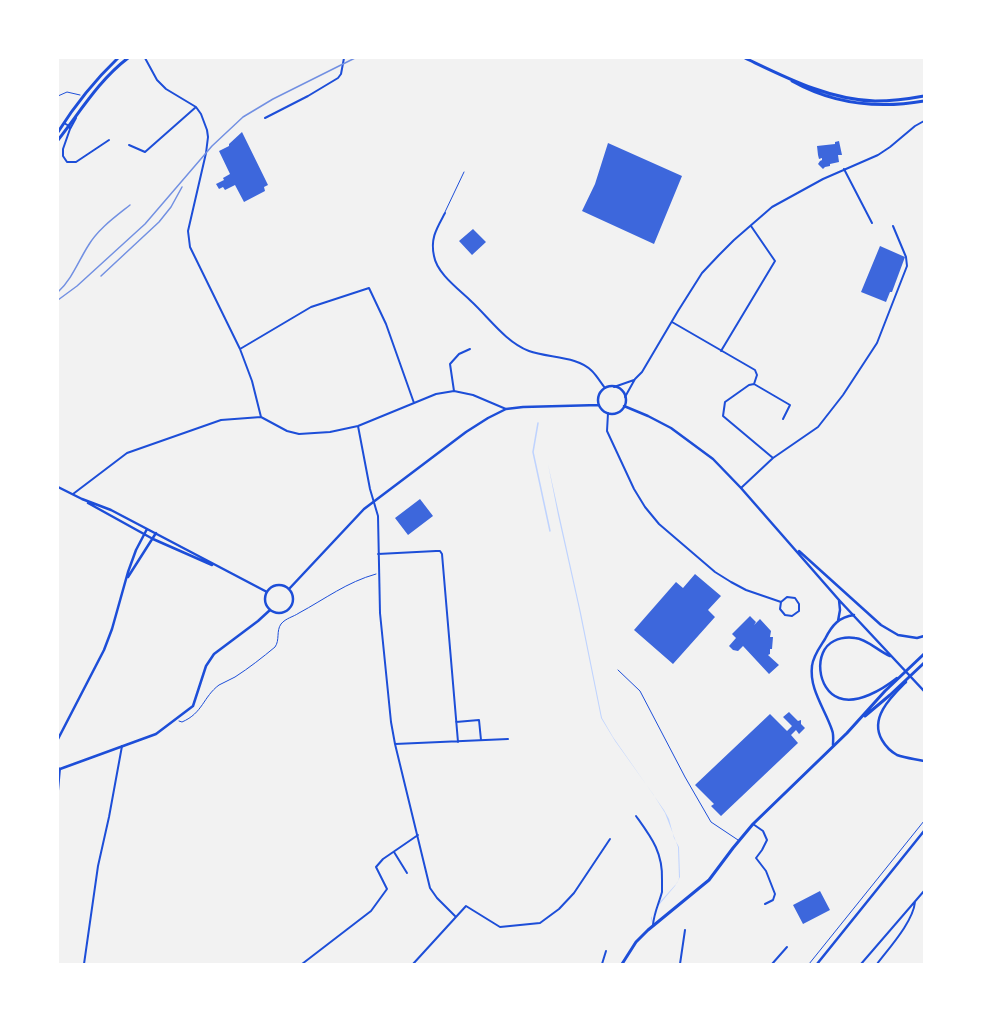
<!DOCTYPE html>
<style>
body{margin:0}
#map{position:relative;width:982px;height:1022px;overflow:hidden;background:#f2f2f2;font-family:Cabin,sans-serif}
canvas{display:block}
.frame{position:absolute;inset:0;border:59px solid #fff;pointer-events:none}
</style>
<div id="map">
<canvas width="982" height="1022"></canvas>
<div class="frame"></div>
</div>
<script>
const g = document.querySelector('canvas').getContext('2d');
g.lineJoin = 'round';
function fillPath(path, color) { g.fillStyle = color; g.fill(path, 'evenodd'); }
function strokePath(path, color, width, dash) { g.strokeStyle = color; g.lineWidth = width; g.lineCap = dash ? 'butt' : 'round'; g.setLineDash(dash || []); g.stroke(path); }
fillPath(new Path2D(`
 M548 464 581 613 602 718 613 737 664 810 669 819 674 838 679 847 680 877 675 886 659 905 652 916V923L651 918 659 903 677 883 679 878 678 847 665 813 653 794 615 741 601 718 579 609 558 515Z`), '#bfd3fe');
strokePath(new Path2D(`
 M538 423 533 452 550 531`), '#bfd3fe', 1.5);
fillPath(new Path2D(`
 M242 132 268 185 264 187 265 191 244 202 235 185 225 190 223 187 219 189 216 184 224 180 223 178 230 174 219 151 229 146V144Z
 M839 141 842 155H838L839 162 830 164V166L825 167 823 169 818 164 820 161 822 160V158L819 159 818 155 817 146 835 144V142Z
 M608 143 682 176 654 244 582 211 595 184Z
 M473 229 486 242 472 255 459 241Z
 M880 246 905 257 892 292H890L886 302 861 292Z
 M420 499 433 516 408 535 395 518Z
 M695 574 721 596 708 610 715 617 673 664 634 630 676 582 683 588Z
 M750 616 756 622 754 625 760 619 771 631 770 637H773L772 649H770V654L768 655 779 665 769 674 743 646 738 651 733 650 729 646 736 638 732 634Z
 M789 712 798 721 801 720V724L805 728 799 734 796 730 791 735 798 743 721 816 711 806 714 804 695 785 770 714 787 731 792 726 783 717Z
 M820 891 830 910 803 924 793 905Z`), '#3d67dc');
strokePath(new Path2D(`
 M58 96 67 92 80 95
 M179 721 182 722C203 713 203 697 219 685 224 682 230 680 235 677 249 668 263 657 275 647 280 640 276 631 281 624 286 618 293 617 299 613 325 599 347 582 376 574
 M809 964 924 821`), '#1d4ed8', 1);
strokePath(new Path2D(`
 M445 212 464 172
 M618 670 640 691 685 777 711 822 738 840`), '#1d4ed8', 1);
strokePath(new Path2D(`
 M145 58 157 80 166 89 196 107 201 114 207 130 208 137 206 153 188 231 190 247 240 349 252 381 261 417
 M265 118 308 96 338 78 341 74 344 58
 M64 123 69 126 70 129 63 149V156L67 162H76L109 140
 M70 129 76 118
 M129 145 145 152 196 107
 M844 169 872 223
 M445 213C437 228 430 238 434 256 437 274 460 290 472 302 490 319 506 342 529 351 548 358 578 356 592 371 597 376 601 383 605 388
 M672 322 755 370 757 375 754 384 749 385 725 402 723 416 773 458
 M240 349 311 307 369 288 386 324 414 403
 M721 351 775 261 751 226
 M754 384 790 405 783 419
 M614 387 634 380
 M454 391 450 364 459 354 470 349
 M625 397 635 379 642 372 678 311 702 273 719 255 734 240 772 207 823 179 878 155 890 147 915 126 924 121
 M608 413 607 431 634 489 645 507 659 524 715 572 731 582 746 590 781 602 787 597 795 598 799 604V611L792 616 785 615 780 609 781 602
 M358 426 370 489 378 516 380 613 391 722 395 744 430 888 437 898 456 917
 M741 488 773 458 818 427 843 395 877 343 907 266 906 257 893 226
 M73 494 127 453 221 420 261 417 287 431 299 434 330 432 358 426 436 394 454 391 473 395 506 409
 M378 554 436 551H440L442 554 458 742
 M456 722 479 720 481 740
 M395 744 508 739
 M58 791 60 769
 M636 816C651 837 663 852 662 880 662 884 662 888 662 892 659 903 654 913 653 925
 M753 824 763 831 767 840 762 850 756 858 766 871 775 894 773 900 765 904
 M394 852 407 873
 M84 964 98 866 109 817 122 746
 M302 964 371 911 387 889 376 867 383 859 418 835
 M413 964 466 906 500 927 540 923 559 909 574 893 610 839
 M602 964 606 951
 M680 964 685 930
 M772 964 787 947
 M861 964 924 891
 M877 964C889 948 913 922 915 902`), '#1d4ed8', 2);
strokePath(new Path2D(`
 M598 400a14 14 0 1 1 28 0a14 14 0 1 1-28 0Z
 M624 406 648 416 671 428 713 459 741 488 839 600 924 691
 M58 487 82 499 111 510 267 592
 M88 503 153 539 212 565
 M799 551 881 625 898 635 917 638 924 636
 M128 577 156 533
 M265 599a14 14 0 1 1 28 0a14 14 0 1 1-28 0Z
 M289 589 364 509 466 432 488 418 506 409 523 407 599 405
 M838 621 840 610 839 600
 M890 656C878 651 867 639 855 638 848 637 840 638 834 641 813 651 817 690 839 698 857 705 883 689 897 678
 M906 682C891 697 869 718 882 740 886 747 890 751 897 755 905 758 915 759 924 761
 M58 739 104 650 112 629 128 572 136 550 147 529
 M833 745C833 741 834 735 832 730 825 709 809 689 812 666 813 656 820 647 825 639 832 625 839 617 854 615
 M58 768 60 769 156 734 193 706 206 666 214 654 258 621 270 610
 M817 964 924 831`), '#1d4ed8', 2.5);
strokePath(new Path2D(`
 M745 58C785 77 829 100 875 101 891 101 908 99 924 96
 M792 81C833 104 878 109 924 101
 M58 132C75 105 95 80 118 58
 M58 140C80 112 99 80 128 58
 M865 716 890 695 924 663
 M622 964 636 942 648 930 709 880 733 848 753 824 847 733 885 691 924 654`), '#1d4ed8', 3);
strokePath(new Path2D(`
 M101 276 159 222 171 207 182 187
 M58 292C72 279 78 262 88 246 98 229 115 217 130 205
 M58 300 77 286 145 224 212 146 243 117 273 99 355 58`), '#7290e2', 1.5);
</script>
